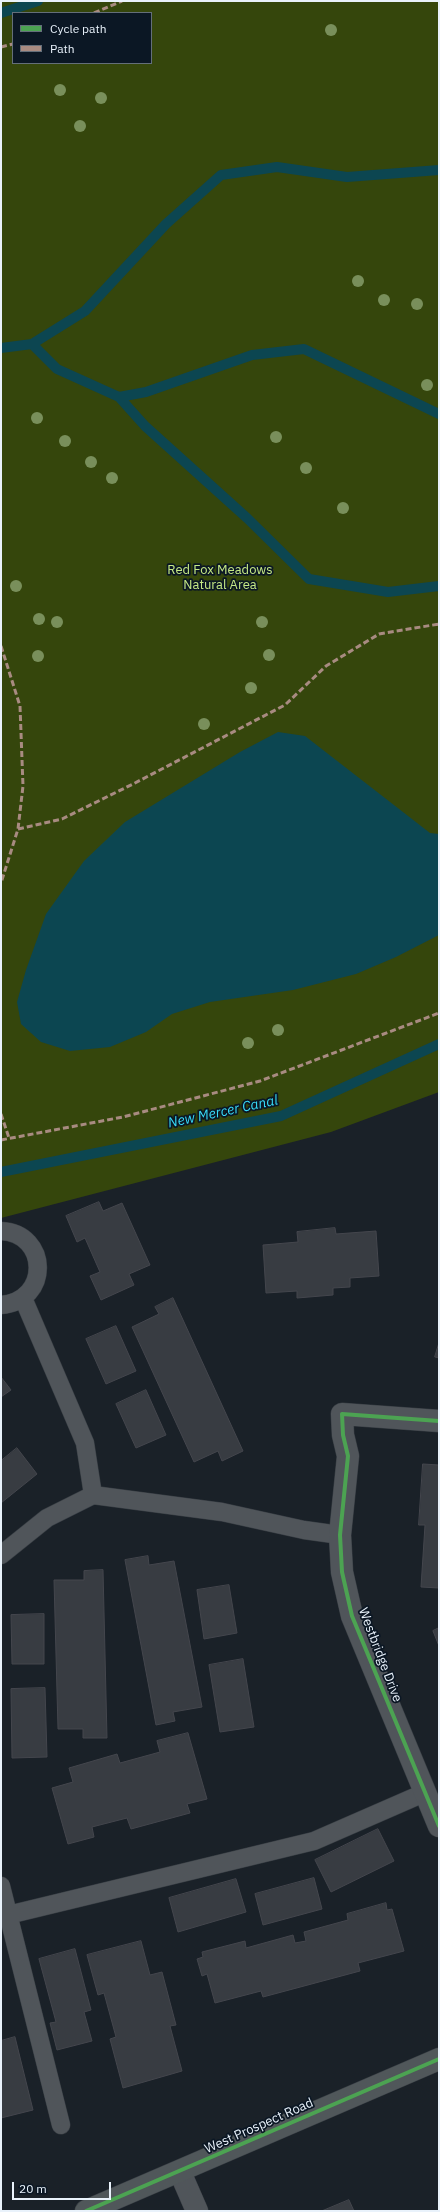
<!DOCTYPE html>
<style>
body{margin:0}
#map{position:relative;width:440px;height:2212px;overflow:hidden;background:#1a2128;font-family:"IBM Plex Sans",sans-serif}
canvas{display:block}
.frame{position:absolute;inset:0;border:2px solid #e9f2fb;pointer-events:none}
.legend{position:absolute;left:12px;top:12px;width:140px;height:52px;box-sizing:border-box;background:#0b1724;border:1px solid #646f7a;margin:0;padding:5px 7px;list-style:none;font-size:12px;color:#e9f2fb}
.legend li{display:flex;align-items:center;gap:8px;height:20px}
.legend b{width:20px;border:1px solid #646f7a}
.scale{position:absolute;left:12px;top:2182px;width:99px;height:18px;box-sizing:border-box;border:2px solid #e9f2fb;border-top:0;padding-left:5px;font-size:12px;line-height:14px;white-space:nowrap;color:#e9f2fb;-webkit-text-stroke:3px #0b1724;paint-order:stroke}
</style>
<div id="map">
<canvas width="440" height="2212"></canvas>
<div class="frame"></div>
<ul class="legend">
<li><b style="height:5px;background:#4ca352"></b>Cycle path</li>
<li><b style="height:5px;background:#a88b81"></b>Path</li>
</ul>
<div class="scale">20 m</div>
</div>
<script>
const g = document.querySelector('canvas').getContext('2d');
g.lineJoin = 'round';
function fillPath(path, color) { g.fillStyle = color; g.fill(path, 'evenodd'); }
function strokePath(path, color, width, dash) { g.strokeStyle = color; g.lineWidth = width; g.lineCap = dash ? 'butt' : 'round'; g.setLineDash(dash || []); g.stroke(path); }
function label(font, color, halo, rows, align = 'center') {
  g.font = font + ' "IBM Plex Sans",sans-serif'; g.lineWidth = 3.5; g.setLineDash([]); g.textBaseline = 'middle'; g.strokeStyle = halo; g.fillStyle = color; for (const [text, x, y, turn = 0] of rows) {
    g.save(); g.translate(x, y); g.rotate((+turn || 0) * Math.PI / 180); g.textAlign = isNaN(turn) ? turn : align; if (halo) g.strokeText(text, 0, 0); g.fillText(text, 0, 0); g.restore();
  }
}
fillPath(new Path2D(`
 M1 1H439V1092L331 1132 1 1218ZM13 13H151V63H13Z`), '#35460c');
fillPath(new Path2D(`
 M278 732 305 736 430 833 439 834V935L396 957 356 974 293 990 210 1002 172 1014 146 1032 110 1047 70 1051 41 1042 21 1024 17 1002 26 970 46 914 84 861 125 822 240 752Z`), '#0c4651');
strokePath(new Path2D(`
 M1 13 38 1
 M32 344 57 369 119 397 146 392 252 355 304 349 439 414
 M1 348 32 344 85 311 166 224 221 175 277 167 347 177 439 170
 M119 397 145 426 247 518 309 579 388 592 439 586
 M1 1172 281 1116 439 1044`), '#0c4651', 10);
const building = new Path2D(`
 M99 1202 103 1211 122 1203 150 1265 129 1274 134 1285 101 1300 90 1276 100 1272 85 1238 77 1242 66 1216Z
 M335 1228 336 1234 376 1231 379 1276 350 1278V1287L333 1288V1295L297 1298V1291L266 1293 263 1245 298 1242 297 1232Z
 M173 1298 243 1451 222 1461 218 1451 194 1462 132 1327 159 1314 155 1307Z
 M116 1326 136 1371 106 1384 86 1339Z
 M439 1343V1358L435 1357Z
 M1 1377 11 1390 1 1397Z
 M146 1390 166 1435 136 1448 116 1404Z
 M17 1448 37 1474 1 1503V1461Z
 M423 1464 439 1465V1588L421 1587 425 1525H419Z
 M148 1556 149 1565 174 1561 202 1707 173 1712 175 1721 156 1725 125 1560Z
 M103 1570 107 1738H83V1729H58L54 1580H84V1571Z
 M229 1585 237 1633 204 1639 197 1590Z
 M44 1614V1664H12L11 1615Z
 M439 1628V1646L433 1631Z
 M243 1659 254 1727 220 1732 209 1665Z
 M45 1688 47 1757 12 1758 11 1689Z
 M188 1733 207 1799 187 1804 190 1813 131 1829 127 1818 92 1827 94 1837 68 1844 52 1788 73 1782 69 1768 117 1754 120 1763 160 1752 157 1741Z
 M378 1829 394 1861 331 1892 315 1860Z
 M314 1878 322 1909 263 1925 255 1894Z
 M236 1879 246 1912 178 1932 169 1898Z
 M386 1903 387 1910 392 1909 404 1951 358 1963 360 1971 263 1997 261 1991 215 2003 207 1974 202 1976 197 1959 203 1957 202 1952 245 1941 246 1948 293 1935 295 1943 306 1941 304 1932 348 1920 347 1914Z
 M141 1941 150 1975 162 1972 176 2025 170 2026 182 2071 123 2088 110 2039 116 2037 104 1993 98 1995 87 1955Z
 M75 1949 91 2010 84 2012 92 2041 57 2050 50 2023 56 2022 39 1959Z
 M15 2037 33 2110 1 2118V2041Z
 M349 2200 354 2211H322Z`);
fillPath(building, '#383c42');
strokePath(building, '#44464d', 1);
const service = new Path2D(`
 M1 1231C49 1233 51 1301 1 1305
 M23 1298 85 1443 93 1495
 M1 1555 47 1518 93 1495 222 1512 304 1530 340 1535
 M1 1886 61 2125
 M8 1915 314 1841 424 1793`);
const minor = new Path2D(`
 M439 1421 342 1414 343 1435 348 1456 340 1535 342 1572 352 1616 439 1826
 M180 2172 197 2211`);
const secondary = new Path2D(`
 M86 2211 439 2059`);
strokePath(service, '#373d43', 19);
strokePath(minor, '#373d43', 23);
strokePath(secondary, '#373d43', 23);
strokePath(service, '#50555a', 18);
strokePath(minor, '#50555a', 22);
strokePath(secondary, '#50575a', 22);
strokePath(new Path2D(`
 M94 13 122 1
 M1 47 13 44
 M1 646 20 706 23 786 18 829 1 883
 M18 829 62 819 133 784 285 705 326 666 379 634 439 624
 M1 1114 9 1138
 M1 1140 123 1117 260 1081 439 1013`), '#a88b81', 3, [6, 3]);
strokePath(new Path2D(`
 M439 1421 342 1414 343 1435 348 1456 340 1535 342 1572 352 1616 439 1826
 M86 2211 439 2059`), '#4ca352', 4);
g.fillStyle = '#798f5b';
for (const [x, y] of [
 [331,30],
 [60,90],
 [101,98],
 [80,126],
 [358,281],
 [384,300],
 [417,304],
 [427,385],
 [37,418],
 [276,437],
 [65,441],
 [91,462],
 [306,468],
 [112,478],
 [343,508],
 [16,586],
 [39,619],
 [57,622],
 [262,622],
 [269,655],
 [38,656],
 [251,688],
 [204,724],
 [278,1030],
 [248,1043]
]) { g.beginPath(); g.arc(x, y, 6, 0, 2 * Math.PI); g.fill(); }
label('13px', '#c6e985', '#0b1724', [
 ["Red Fox Meadows",220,570],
 ["Natural Area",220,585]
]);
label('13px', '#e9f2fb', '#0b1724', [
 ["Westbridge Drive",380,1655,69],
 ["West Prospect Road",259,2126,-24]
]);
label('italic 14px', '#38dbf8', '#0b1724', [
 ["New Mercer Canal",223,1112,-12]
]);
</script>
